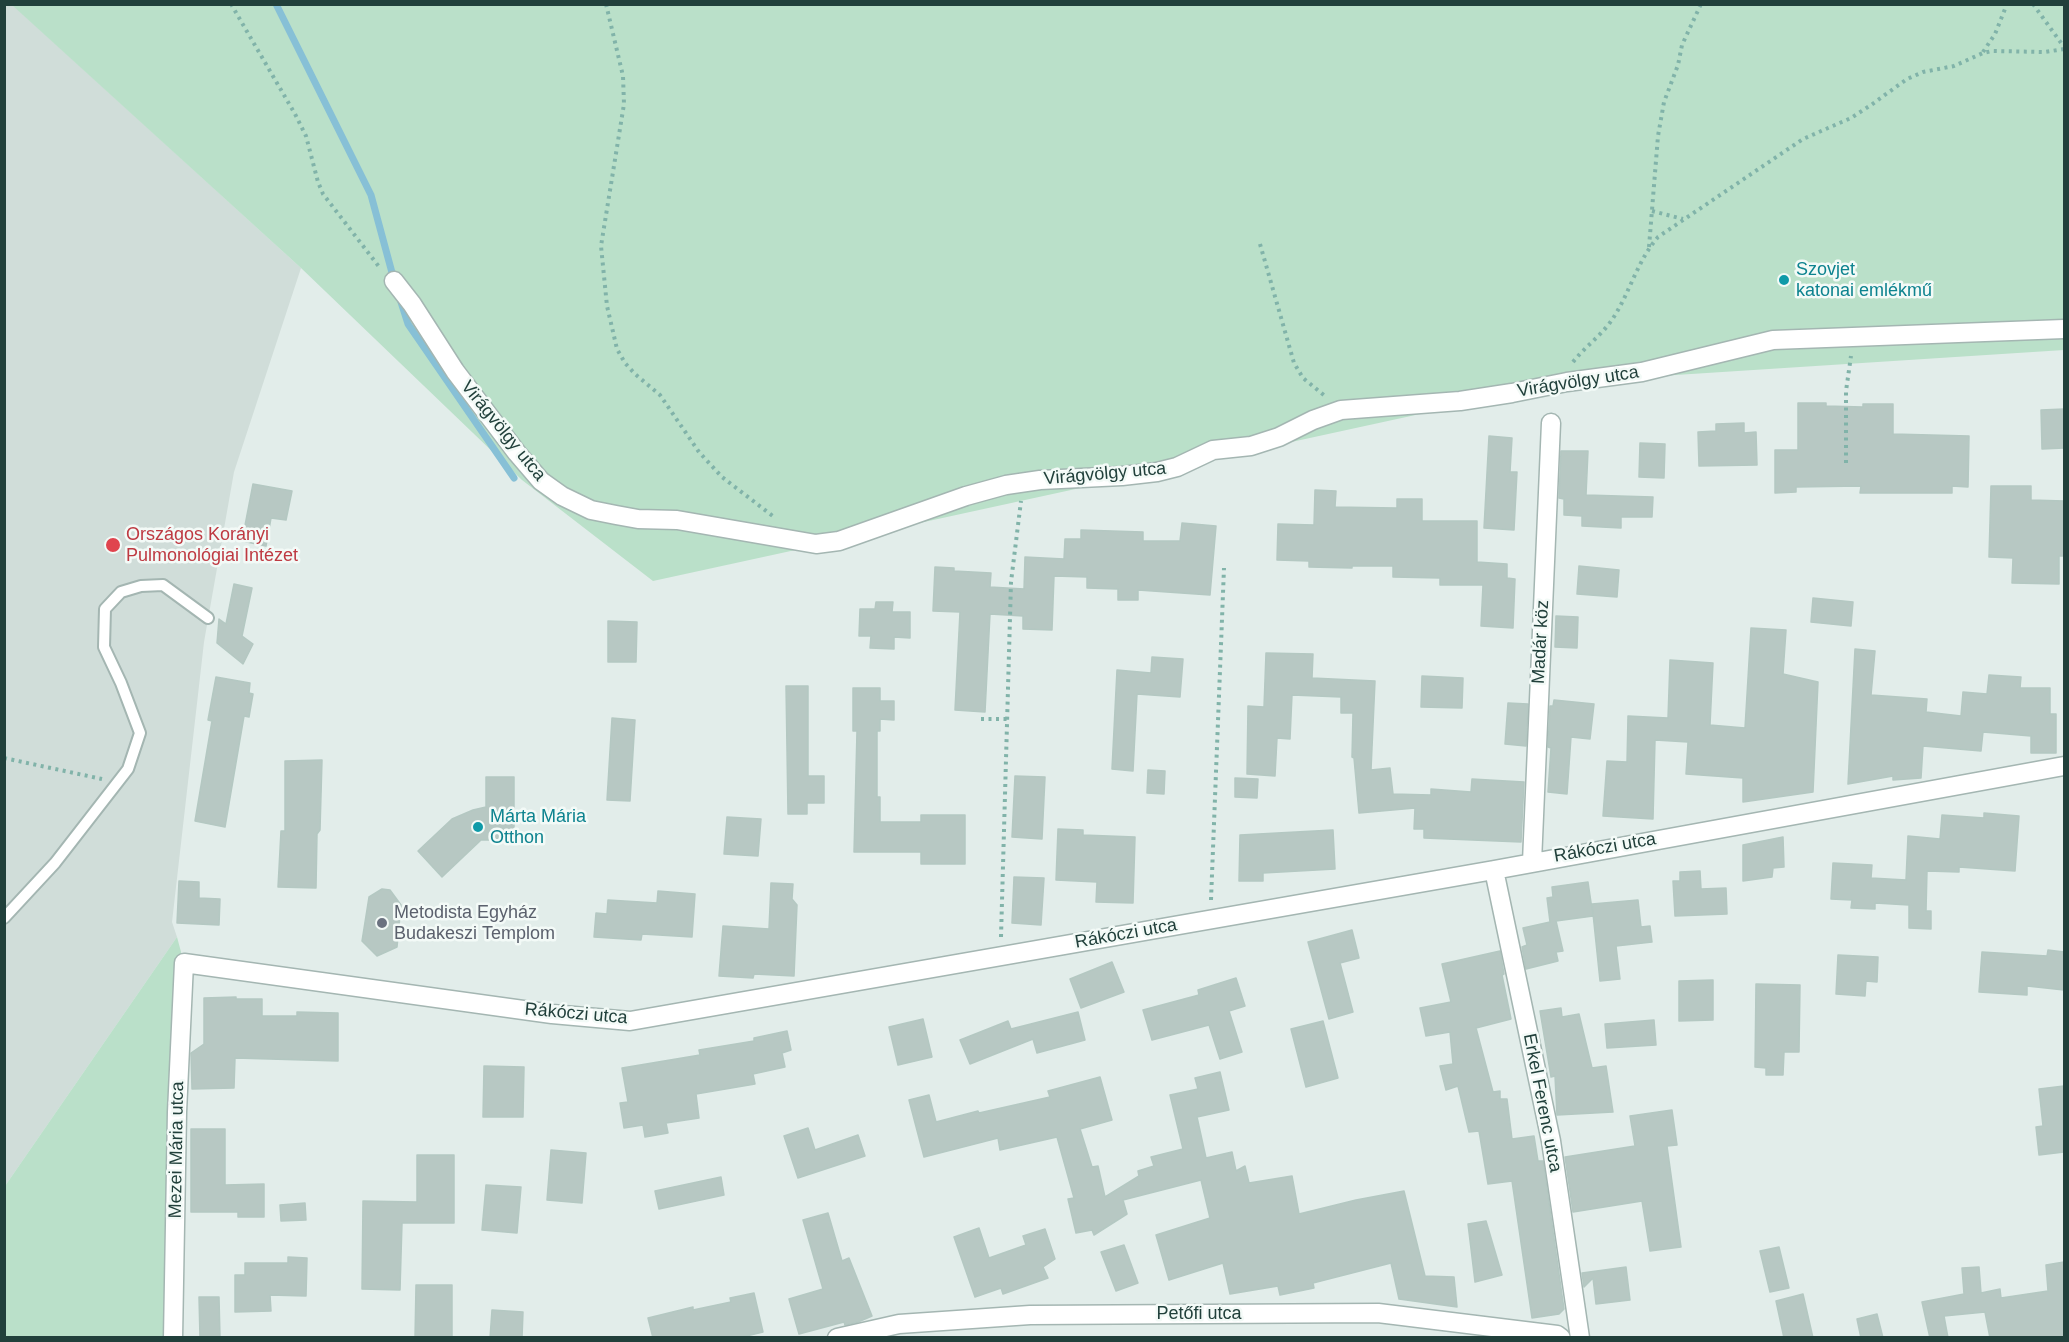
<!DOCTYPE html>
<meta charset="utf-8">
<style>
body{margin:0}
#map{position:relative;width:2069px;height:1342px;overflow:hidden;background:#e2edea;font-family:Arial,sans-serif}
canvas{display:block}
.frame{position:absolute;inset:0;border:6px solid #21403b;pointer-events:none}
</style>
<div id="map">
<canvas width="2069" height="1342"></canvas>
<div class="frame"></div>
</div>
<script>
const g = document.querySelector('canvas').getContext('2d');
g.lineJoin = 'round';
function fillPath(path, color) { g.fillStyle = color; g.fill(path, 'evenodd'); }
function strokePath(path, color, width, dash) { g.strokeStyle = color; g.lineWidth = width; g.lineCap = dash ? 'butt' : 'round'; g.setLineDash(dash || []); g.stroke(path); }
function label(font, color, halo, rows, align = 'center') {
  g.font = font + ' Arial,sans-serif'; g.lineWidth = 5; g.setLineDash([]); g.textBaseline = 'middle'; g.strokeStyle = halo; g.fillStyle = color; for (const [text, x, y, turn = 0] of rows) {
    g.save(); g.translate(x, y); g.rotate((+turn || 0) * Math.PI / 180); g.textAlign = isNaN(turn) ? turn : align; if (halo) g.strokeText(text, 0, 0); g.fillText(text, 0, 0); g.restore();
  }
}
fillPath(new Path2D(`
 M12 4 301 268 234 472 204 642 172 922 177 937 5 1186 4 5Z`), '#d0ddd9');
fillPath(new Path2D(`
 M12 5H2064V350L1567 382 653 581 522 480 301 268Z
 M177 937 184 963 173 1337 5 1338V1186Z`), '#bae0c9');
strokePath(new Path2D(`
 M276 4 371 195 394 280
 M400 299 408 324 514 478`), '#87c0d6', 7);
const building = new Path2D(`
 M1798 403H1826V406L1863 407V404H1893V434L1969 436 1968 487 1952 486V493H1860L1861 486 1796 487V492L1775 493V450H1798Z
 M2064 409V448L2042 449 2041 410Z
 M1744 423V433L1756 432 1757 465 1699 466 1698 432 1716 431V424Z
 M1489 436 1512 438 1510 472H1517L1514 530 1484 528Z
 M1640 443 1665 444 1664 478 1639 477Z
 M1561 451H1588L1586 495 1653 497 1652 517H1621V528L1582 526V516L1564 515V499L1559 498Z
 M253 484 292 491 286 520 271 518 266 546 242 541Z
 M1991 486H2031V500L2064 501V556H2059V584L2012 583 2013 558 1989 557Z
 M1315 490 1336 491 1335 507 1397 508V499H1422V521H1477V562L1507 564V578L1515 579 1513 628 1481 626 1483 585H1440V578L1393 577V566H1352V568L1309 567V561L1277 560 1278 524 1314 525Z
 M1182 523 1216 526 1210 595 1138 590V600H1118V589L1087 588V577L1054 576 1052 630 1023 629V616L990 614 985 712 955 710 960 612 933 611 935 567 954 568V571L991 573 990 587 1024 589 1025 557 1064 559 1065 539H1081V530L1143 532V541H1180Z
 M1579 566 1619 570 1617 597 1577 594Z
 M234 584 252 588 242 636 253 644 243 664 217 643 219 619 226 624Z
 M1813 598 1853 602 1851 626 1811 622Z
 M876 602H893L892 612H910V638L894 637V649L870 648 871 636H859L860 609H875Z
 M1556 616 1578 617 1577 648 1555 647Z
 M608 621 637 622 636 662H608Z
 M1751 628 1786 630 1783 674 1818 682 1813 792 1743 802V778L1686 774 1688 742 1655 740 1653 819 1603 816 1607 761 1627 762 1628 716 1668 718 1670 660 1713 663 1710 725 1745 728Z
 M1855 649 1875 651 1871 695 1927 699 1926 712 1961 716 1963 692 1987 694 1989 675 2021 677 2020 688H2050V714H2056V753H2031V736L1983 732 1981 751 1923 746 1921 778 1893 780V776L1848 784Z
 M1266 653 1313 654 1312 678 1375 681 1371 770 1390 768 1393 794 1431 795V789L1471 792 1472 779 1524 782 1521 842 1424 838V829H1414L1415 808 1359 813 1354 758 1352 757 1353 713H1341V697L1292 695 1290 739 1277 738 1275 776 1247 774 1248 706 1264 707Z
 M1152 657 1183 659 1180 697 1137 694 1133 771 1112 769 1117 670 1151 673Z
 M1422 676 1463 678 1462 708 1421 707Z
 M216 677 250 683 249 693 253 694 249 717 244 716 225 827 195 821 212 721 208 720Z
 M786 686H808V776H824V803H807V814H788Z
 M853 688H880V701H894V720L880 719V731H877V797H880V822H921V815H965V864H921V852H854L857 731H853Z
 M1554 700 1594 704 1590 739 1571 737 1567 794 1548 792 1551 748 1548 747 1550 706H1553Z
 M1508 703 1528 704 1526 746 1505 744Z
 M612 718 635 720 630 801 607 800Z
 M322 760 320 830 317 834 316 888 278 887 281 831H285V761Z
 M1148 770 1165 771 1164 794 1147 793Z
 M1015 776 1045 777 1042 839 1012 837Z
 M486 777H514V840H481L442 877 418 851 452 819 473 810 486 807Z
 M1235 778 1258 779 1257 798 1235 797Z
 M1984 813 2019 816 2015 871 1959 867V872L1927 871 1926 911H1931V929L1909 928V905L1875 903V909L1851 908 1852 900 1831 899 1833 863 1872 865 1871 878 1906 880 1908 836 1940 839 1942 815 1984 818Z
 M727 817 761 819 758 856 724 854Z
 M1058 829 1083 830V835L1135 837 1133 903 1096 902 1097 882 1056 880Z
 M1333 830 1335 869 1263 873V881H1239L1240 835Z
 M1783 837 1784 867 1773 868 1772 877 1743 881V845Z
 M1700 871 1701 889 1726 888 1727 914 1675 916 1673 881H1680V872Z
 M1014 877 1044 878 1041 925 1012 923Z
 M179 881 199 882V898L220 899 219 925 177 923Z
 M1588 882 1593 916 1556 921 1563 951 1556 952 1558 961 1526 969 1522 947 1527 945 1523 928 1550 922 1547 898 1553 897 1552 887Z
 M771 883 793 884 792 899 797 905 794 976 754 974 753 978 719 976 723 926 769 929Z
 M382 889 390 890 401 905 397 947 377 956 362 941 369 897Z
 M658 891 695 894 692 937 642 934 641 940 594 937 596 913 607 914 608 900 657 903Z
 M1638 900 1641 927 1650 926 1652 942 1616 946 1620 979 1600 981 1592 904Z
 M1352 930 1359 958 1340 963 1353 1012 1329 1019 1308 942Z
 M2048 950 2064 952V990L2027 986V995L1979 992 1982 952 2047 956Z
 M1500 951 1504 974 1502 975 1511 1019 1476 1028 1493 1092 1500 1091V1099H1507L1512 1139 1534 1136 1538 1161H1543L1564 1309 1559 1314 1532 1318 1512 1181 1488 1184 1479 1131 1469 1132 1458 1086 1446 1090 1440 1066 1453 1064 1450 1032 1426 1036 1420 1008 1451 1002 1442 964Z
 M1838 955 1878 957 1877 982 1866 981 1865 996 1836 994Z
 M1112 962 1124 992 1081 1008 1070 979Z
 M1236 978 1245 1006 1229 1011 1242 1052 1220 1059 1209 1025 1152 1040 1143 1010 1199 995 1198 990Z
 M1713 980V1020L1679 1021V981Z
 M1756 984 1800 985 1799 1052H1784L1783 1075H1766V1068L1755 1067Z
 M236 997V999H262V1016H297V1012L338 1013V1061L235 1058 234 1088 192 1089 191 1053 204 1044V998Z
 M1561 1008 1562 1017 1579 1014 1592 1068 1606 1066 1613 1112 1557 1115 1555 1076 1551 1077 1540 1011Z
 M1078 1012 1085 1040 1037 1053 1033 1039 970 1064 960 1040 1008 1021 1011 1029Z
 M923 1019 932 1057 898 1065 889 1027Z
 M1654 1020 1656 1045 1607 1048 1605 1024Z
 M1323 1021 1338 1078 1306 1087 1291 1029Z
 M787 1031 791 1050 782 1053 785 1067 753 1074 755 1084 696 1094 699 1118 666 1123 668 1133 645 1137 643 1125 624 1128 620 1103 628 1102 622 1068 700 1055 699 1050 754 1041V1038Z
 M484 1066 524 1067 523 1117H483Z
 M1220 1072 1229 1110 1197 1117 1206 1158 1232 1152 1236 1171 1245 1166 1249 1183 1292 1176 1299 1214 1356 1200 1404 1191 1425 1276 1454 1277 1457 1307 1399 1299 1391 1263 1313 1283 1314 1288 1280 1295 1278 1286 1230 1294 1223 1263 1169 1280 1156 1235 1210 1218 1201 1180 1123 1200 1127 1214 1094 1235 1092 1230 1076 1233 1068 1199 1074 1198 1057 1137 1000 1150 998 1138 924 1157 909 1100 929 1095 936 1122 978 1111 979 1113 1050 1097 1048 1091 1100 1077 1112 1120 1080 1129 1092 1167 1098 1166 1105 1197 1139 1176 1138 1171 1154 1166 1151 1157 1183 1149 1170 1095 1198 1089 1195 1078Z
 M2064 1086V1152L2039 1155 2036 1127 2043 1126 2039 1089Z
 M1672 1110 1677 1145 1667 1146 1681 1247 1650 1251 1642 1201 1573 1212 1565 1157 1635 1146 1630 1116Z
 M808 1128 815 1150 858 1135 865 1156 798 1178 784 1136Z
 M191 1129H225V1185L264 1184V1217H238V1212H191Z
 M551 1150 586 1153 582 1203 547 1200Z
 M417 1155H454V1223H402L400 1290 362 1289 363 1201 417 1202Z
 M721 1177 724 1195 659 1209 655 1191Z
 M486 1185 521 1187 517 1233 482 1230Z
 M305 1203 306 1220 281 1221 280 1205Z
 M828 1213 842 1261 849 1258 872 1316 858 1322 845 1325 844 1322 799 1334 789 1299 823 1289 803 1220Z
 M1486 1221 1502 1275 1475 1282 1468 1224Z
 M979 1228 989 1258 1026 1245 1023 1236 1045 1229 1055 1259 1043 1267 1048 1278 1003 1294 1001 1288 975 1297 954 1237Z
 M1124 1245 1138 1283 1116 1291 1101 1252Z
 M1779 1247 1789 1288 1770 1292 1760 1251Z
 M288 1257 307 1258 306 1296 270 1295 271 1311 235 1312V1275H245V1263H288Z
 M2064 1262V1338H1990L1985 1312 1944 1316 1948 1338H1930L1922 1302 1964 1294 1962 1268 1979 1267 1981 1293 2000 1289 2001 1298 2048 1291 2046 1265Z
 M1626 1267 1630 1300 1596 1304 1593 1278 1584 1287 1582 1273Z
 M416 1285H452V1338H415Z
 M754 1293 763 1332 738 1338H653L648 1318 693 1307V1310L731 1302 730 1298Z
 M1803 1294 1813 1338H1784L1776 1301Z
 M199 1297H219L220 1338H200Z
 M492 1310 523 1312 522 1338H490Z
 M1877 1314 1883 1338H1861L1857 1319Z`);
fillPath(building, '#b7c8c3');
strokePath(building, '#b4c8c2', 1.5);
const lane = new Path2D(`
 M4 918 55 863 128 769 140 733 121 683 104 647 105 609 121 592 141 586 163 585 208 618`);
const street = new Path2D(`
 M394 281 412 304 455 371 517 453 541 481 562 496 591 510 616 515 638 519 677 520 816 544 839 541 966 496 1006 485 1040 480 1122 476 1157 472 1177 467 1213 450 1251 446 1279 437 1313 420 1341 410 1460 401 1512 393 1567 382 1642 372 1773 340 2064 329
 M1532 862 1551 423
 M1494 870 1551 1141 1580 1338
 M173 1338 177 1112 184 963 552 1014 630 1021 1494 870 2064 766
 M837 1338 899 1324 1030 1315 1378 1313 1557 1335 1561 1338`);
strokePath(lane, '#a4b6b2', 14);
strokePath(street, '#a4b6b2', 21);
strokePath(new Path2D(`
 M231 4 295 114 306 136 318 182 323 194 380 268
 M606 4 623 76 624 104 601 246 607 306 617 349 625 363 635 374 660 395 699 452 722 477 774 517
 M2033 4 2064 47
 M1983 52 1995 34 2007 4
 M1652 211 1683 219
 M1260 244 1294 363 1303 378 1325 396
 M1649 247 1658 136 1664 102 1678 65 1682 45 1701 4
 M1573 362C1584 348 1598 338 1609 324 1629 297 1636 262 1658 237L1803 139 1851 118 1871 105 1907 79 1923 72 1954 66 1983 53 1992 51 2045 52 2064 49
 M1846 463V391L1851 356
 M981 719H1007
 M4 758 102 779
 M1211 900 1224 568
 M1001 937 1011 582 1021 501`), '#81b3a9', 4, [3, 4.5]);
strokePath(lane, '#fff', 10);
strokePath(street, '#fff', 18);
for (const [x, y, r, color] of [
 [1784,280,6,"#0f9aa8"],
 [113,545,8,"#e0444e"],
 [478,827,6,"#0f9aa8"],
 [382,923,6,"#6b7280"]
]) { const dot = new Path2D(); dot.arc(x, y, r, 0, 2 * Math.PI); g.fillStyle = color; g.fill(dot); strokePath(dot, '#f3faf7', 2); }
label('18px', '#0d838f', '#f3faf7', [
 ["Szovjet",1796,270],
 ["katonai emlékmű",1796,291],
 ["Márta Mária",490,817],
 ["Otthon",490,838]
], 'left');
label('18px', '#21403b', '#f3faf7', [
 ["Virágvölgy utca",1578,382,-9],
 ["Virágvölgy utca",503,431,51],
 ["Virágvölgy utca",1105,474,-5],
 ["Madár köz",1541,642,-87],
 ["Rákóczi utca",1605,848,-10],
 ["Rákóczi utca",1126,934,-10],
 ["Rákóczi utca",576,1014,5],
 ["Erkel Ferenc utca",1542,1103,79],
 ["Mezei Mária utca",177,1150,-89],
 ["Petőfi utca",1199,1314]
]);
label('18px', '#be3a42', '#f3faf7', [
 ["Országos Korányi",126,535],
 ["Pulmonológiai Intézet",126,556]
], 'left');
label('18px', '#5b616d', '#f3faf7', [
 ["Metodista Egyház",394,913],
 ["Budakeszi Templom",394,934]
], 'left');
</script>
